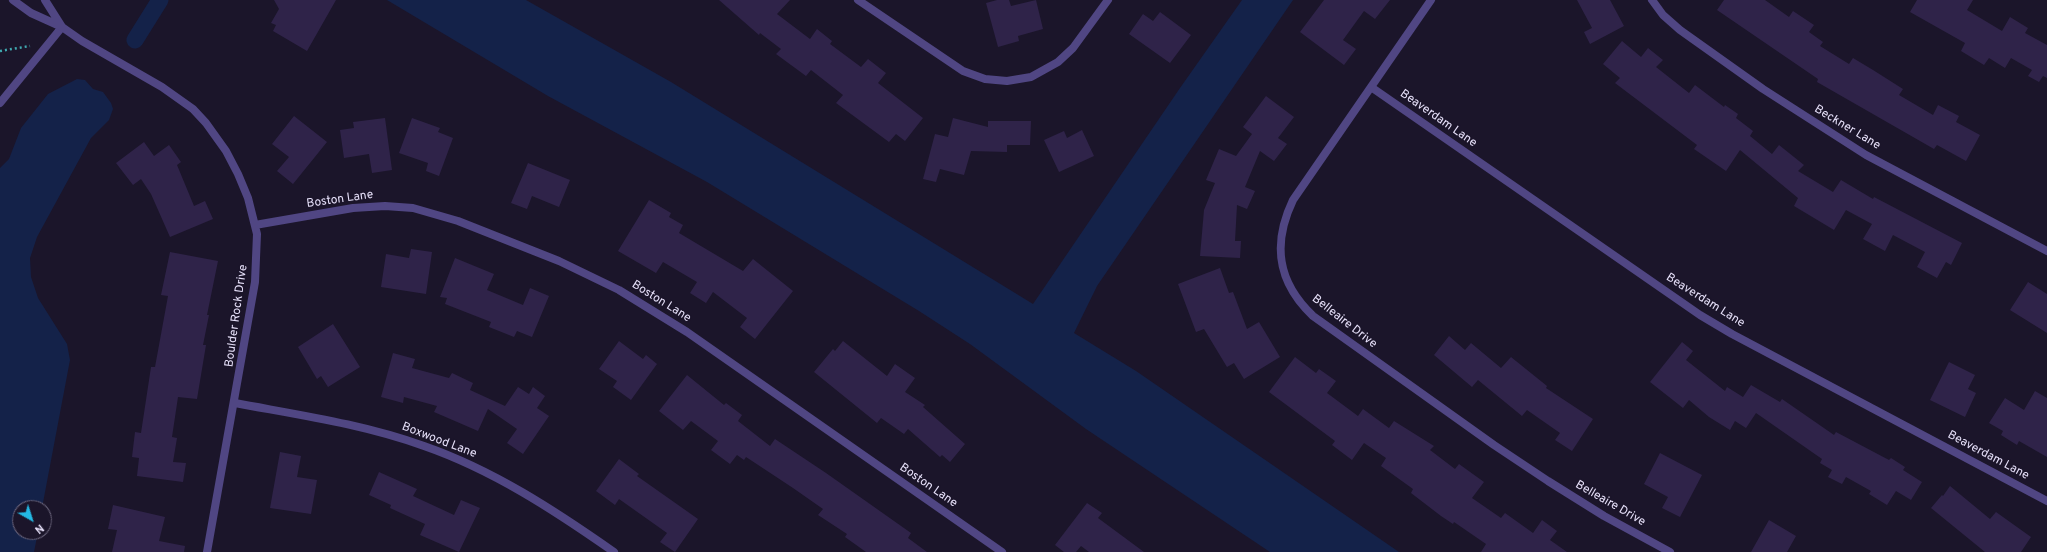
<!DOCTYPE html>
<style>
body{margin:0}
#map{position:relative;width:2047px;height:552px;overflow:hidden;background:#1b152a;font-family:Overpass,sans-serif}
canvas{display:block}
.north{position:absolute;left:12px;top:500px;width:40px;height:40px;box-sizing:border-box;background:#1b152a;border:1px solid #6d677e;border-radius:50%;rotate:141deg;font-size:11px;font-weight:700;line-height:16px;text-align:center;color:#e8e2fb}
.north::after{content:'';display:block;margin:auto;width:14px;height:18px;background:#24b9e4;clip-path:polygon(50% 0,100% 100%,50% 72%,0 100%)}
</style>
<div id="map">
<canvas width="2047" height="552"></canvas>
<div class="north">N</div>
</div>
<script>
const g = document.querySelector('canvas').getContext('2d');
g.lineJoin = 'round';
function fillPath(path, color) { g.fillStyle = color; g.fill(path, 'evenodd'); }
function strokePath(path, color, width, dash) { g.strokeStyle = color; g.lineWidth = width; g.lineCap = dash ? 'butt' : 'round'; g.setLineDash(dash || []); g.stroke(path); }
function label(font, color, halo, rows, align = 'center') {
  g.font = font + ' Overpass,sans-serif'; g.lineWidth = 3; g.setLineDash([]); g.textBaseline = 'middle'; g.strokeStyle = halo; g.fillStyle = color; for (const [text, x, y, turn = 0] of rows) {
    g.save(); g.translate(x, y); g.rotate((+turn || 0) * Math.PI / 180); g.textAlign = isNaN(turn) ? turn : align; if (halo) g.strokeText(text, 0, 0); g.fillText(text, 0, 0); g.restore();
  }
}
fillPath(new Path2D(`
 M387 0H526L671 82 1033 304 1180 88 1242 0H1293L1097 286 1074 333 1136 371 1399 552H1270L1086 429 970 344 919 311 707 182 548 96Z
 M77 79 85 80 93 89 103 92 111 103 113 109 109 120 91 138 37 237 30 258 31 277 38 298 67 344 70 360 42 508H20V532H38L34 552H0V168L9 159 21 128 48 94Z`), '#142249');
strokePath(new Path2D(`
 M135 40 160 0`), '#142249', 17);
fillPath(new Path2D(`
 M274 0H336L307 51 273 31 276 25 271 23 279 9Z
 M719 0H790L777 14 810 39 817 29 832 41 830 44 861 67 868 59 886 73 878 83 923 118 905 141 896 134 889 142 836 103 843 95 811 70 806 76 776 54 781 49 760 33 759 35Z
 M997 0H1009L1011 6 1036 0 1043 29 1018 36 1019 41 998 47 986 3Z
 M1324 0H1390L1375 19 1364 11 1343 40 1356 49 1344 65 1300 32Z
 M1577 0H1610L1624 26 1590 44 1584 32 1592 28Z
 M1724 0H1765L1789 17 1793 11 1814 25 1809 32 1823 42 1820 46 1849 64 1853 58 1873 70 1903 89 1899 95 1933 115 1938 105 1959 116 1956 122 1980 135 1966 161 1937 145 1934 149 1817 82 1818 79 1717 10Z
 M1917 0H1973L1967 10 2002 31 2010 17 2028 28 2025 33 2047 45V78L2043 76 2039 82 2028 76 2032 70 2011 58 2005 68 1989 58 1984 65 1961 51 1965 43 1910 12Z
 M1160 12 1191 35 1170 63 1129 34 1143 14 1153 21Z
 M1622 41 1641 57 1648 48 1663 60 1656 67 1689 93 1695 85 1724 107 1725 105 1738 114 1736 118 1753 131 1750 136 1772 154 1779 145 1804 165 1798 171 1833 192 1841 180 1873 199 1874 197 1962 243 1951 265 1946 262 1937 278 1917 267 1925 252 1893 235 1885 251 1863 239 1872 224 1846 210 1834 230 1794 206 1798 198 1740 150 1726 171 1694 149 1697 145 1615 83 1620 78 1603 64Z
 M1266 96 1294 117 1278 138 1287 144 1274 161 1260 151 1245 187 1255 191 1247 209 1237 205 1235 241H1241L1240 258 1200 256 1204 210 1215 183 1206 180 1219 149 1236 156 1252 134 1243 127Z
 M294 116 327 142 293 184 277 171 289 157 272 144Z
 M385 118 392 170 372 173 369 154 344 158 340 130 354 128 353 122Z
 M412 118 440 128 438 132 453 138 439 176 426 171 428 163 399 153Z
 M953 118 988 127V121H1031L1030 145H1007V152L971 151 964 175 940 169 936 182 923 179 935 134 948 137Z
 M1082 130 1094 156 1059 172 1044 140 1064 131 1067 138Z
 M144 142 154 156 169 145 181 162 177 165 194 206 205 201 213 219 170 237 151 194 141 179 133 185 116 163Z
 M528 163 570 180 559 207 532 196 527 209 511 203Z
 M649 200 671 213 669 217 683 225 679 233 743 271 753 259 793 291 755 339 740 327 747 318 713 292 706 303 690 293 697 282 663 262 656 273 618 251Z
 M411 249 432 252 426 294 381 287 386 254 409 258Z
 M170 252 218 261 207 315H209L203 345H206L197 399 178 397 172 437 177 438 173 462 186 463 183 482 137 476 139 458 132 457 135 432 141 433 151 367H155L168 296 161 295Z
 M455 258 494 274 487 290 523 305 530 288 549 296 532 337 517 331 514 337 489 327 491 322 445 304 447 298 440 297Z
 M1220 268 1229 293 1233 292 1247 329 1259 322 1280 357 1244 379 1234 363 1227 367 1204 329 1196 332 1178 284Z
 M2028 282 2047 294V333L2010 310Z
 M333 324 360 367 328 387 321 376 317 379 298 347Z
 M1449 336 1465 350 1471 343 1501 368 1511 357 1547 386 1546 388 1593 419 1572 451 1555 440 1560 433 1527 410 1522 416 1478 380 1472 387 1434 355Z
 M619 341 643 359 646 355 657 364 631 400 613 387 617 381 599 369Z
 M843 341 887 376 895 364 915 378 905 392 925 405 923 407 965 444 950 462 942 455 940 457 908 429 904 434 881 418 877 423 814 372 833 349 835 351Z
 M1682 342 1693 351 1686 360 1725 391 1727 387 1743 397 1751 385 1780 402 1782 399 1834 435 1836 432 1889 460 1891 458 1905 467 1903 470 1922 482 1911 500 1896 491 1887 505 1869 494 1871 491 1846 477 1842 484 1828 477 1832 470 1820 463 1822 459 1756 413 1746 428 1735 421 1730 430 1709 417 1689 400 1683 408 1650 382Z
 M393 353 415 359 412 368 449 378 452 373 473 383 470 390 505 406 518 387 529 394 533 387 545 396 537 408 549 416 523 454 507 443 517 429 488 409 478 431 434 412 437 406 404 397 403 403 381 397Z
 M1295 357 1316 373 1319 369 1336 381 1327 393 1358 416 1363 409 1389 428 1394 421 1434 446 1430 450 1455 469 1459 464 1484 482 1472 498 1501 518 1505 513 1533 533 1542 520 1557 531 1550 540 1567 552H1481L1486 544 1454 522 1453 524 1441 516 1411 493 1413 489 1381 466 1386 458 1364 443 1352 460 1332 445 1335 441 1269 392Z
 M1949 362 1975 375 1968 389 1976 393 1965 417 1930 400Z
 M687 375 724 405 726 403 742 415 738 421 770 446 775 439 826 473 911 533 908 538 927 552H866L845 537 847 534 818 515 823 509 793 488 746 457 744 460 737 455 730 464 711 450 718 441 691 421 683 430 659 411Z
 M2035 391 2047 398V457L2019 441 2017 445 2001 435 2003 431 1989 423 2005 398 2024 410Z
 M280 452 301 456 297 477 317 480 311 514 270 508Z
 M1660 453 1702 475 1680 517 1662 508 1668 497 1644 484Z
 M619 459 639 474 637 476 698 519 675 552 660 542 667 533 619 499 615 505 596 491Z
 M379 472 417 489 413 496 454 515 461 500 480 508 459 552 420 535 425 524 390 508 391 505 369 495Z
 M1950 486 1990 519 1996 512 2031 537 2021 552H1985L1931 508 1942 495 1943 496Z
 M1087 503 1102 513 1098 518 1144 552H1089L1081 546 1076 552H1064L1055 545Z
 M113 505 165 517 159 541 185 546 184 552H112L117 530 108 529Z
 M1769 520 1796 536 1787 552H1751Z`), '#2f2349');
strokePath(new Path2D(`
 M0 51 30 46`), '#40a9b0', 2.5, [2, 3]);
strokePath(new Path2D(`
 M0 103 62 27`), '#504683', 8);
strokePath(new Path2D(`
 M13 0 31 13 62 27 82 41 162 87 193 109 206 123 226 151 238 174 248 198 257 234 255 282 207 552
 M45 0 62 27
 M858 0 963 71 985 79 1007 81 1031 77 1058 62 1073 48 1108 0
 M1431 0 1293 200C1272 244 1277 282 1313 316L1494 445 1548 481 1604 516 1670 552
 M1652 0 1663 15 1680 30 1763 89 1866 155 2047 251
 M1371 87 1700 315 1732 334 2047 501
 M255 225 353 208 385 206 413 208 458 221 559 261 619 290 687 332 1002 552
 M235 403C299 415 363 424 424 446 493 470 554 510 614 552`), '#504683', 8);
label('12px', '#e8e2fb', '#1b152a', [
 ["Beaverdam Lane",1438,119,35],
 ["Beckner Lane",1847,128,31],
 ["Boston Lane",340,200,-8],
 ["Beaverdam Lane",1705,301,32],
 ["Boston Lane",661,302,32],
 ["Boulder Rock Drive",237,316,-82],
 ["Belleaire Drive",1344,322,38],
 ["Boxwood Lane",439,441,21],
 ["Beaverdam Lane",1988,456,28],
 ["Boston Lane",928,486,35],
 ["Belleaire Drive",1610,504,30]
]);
</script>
